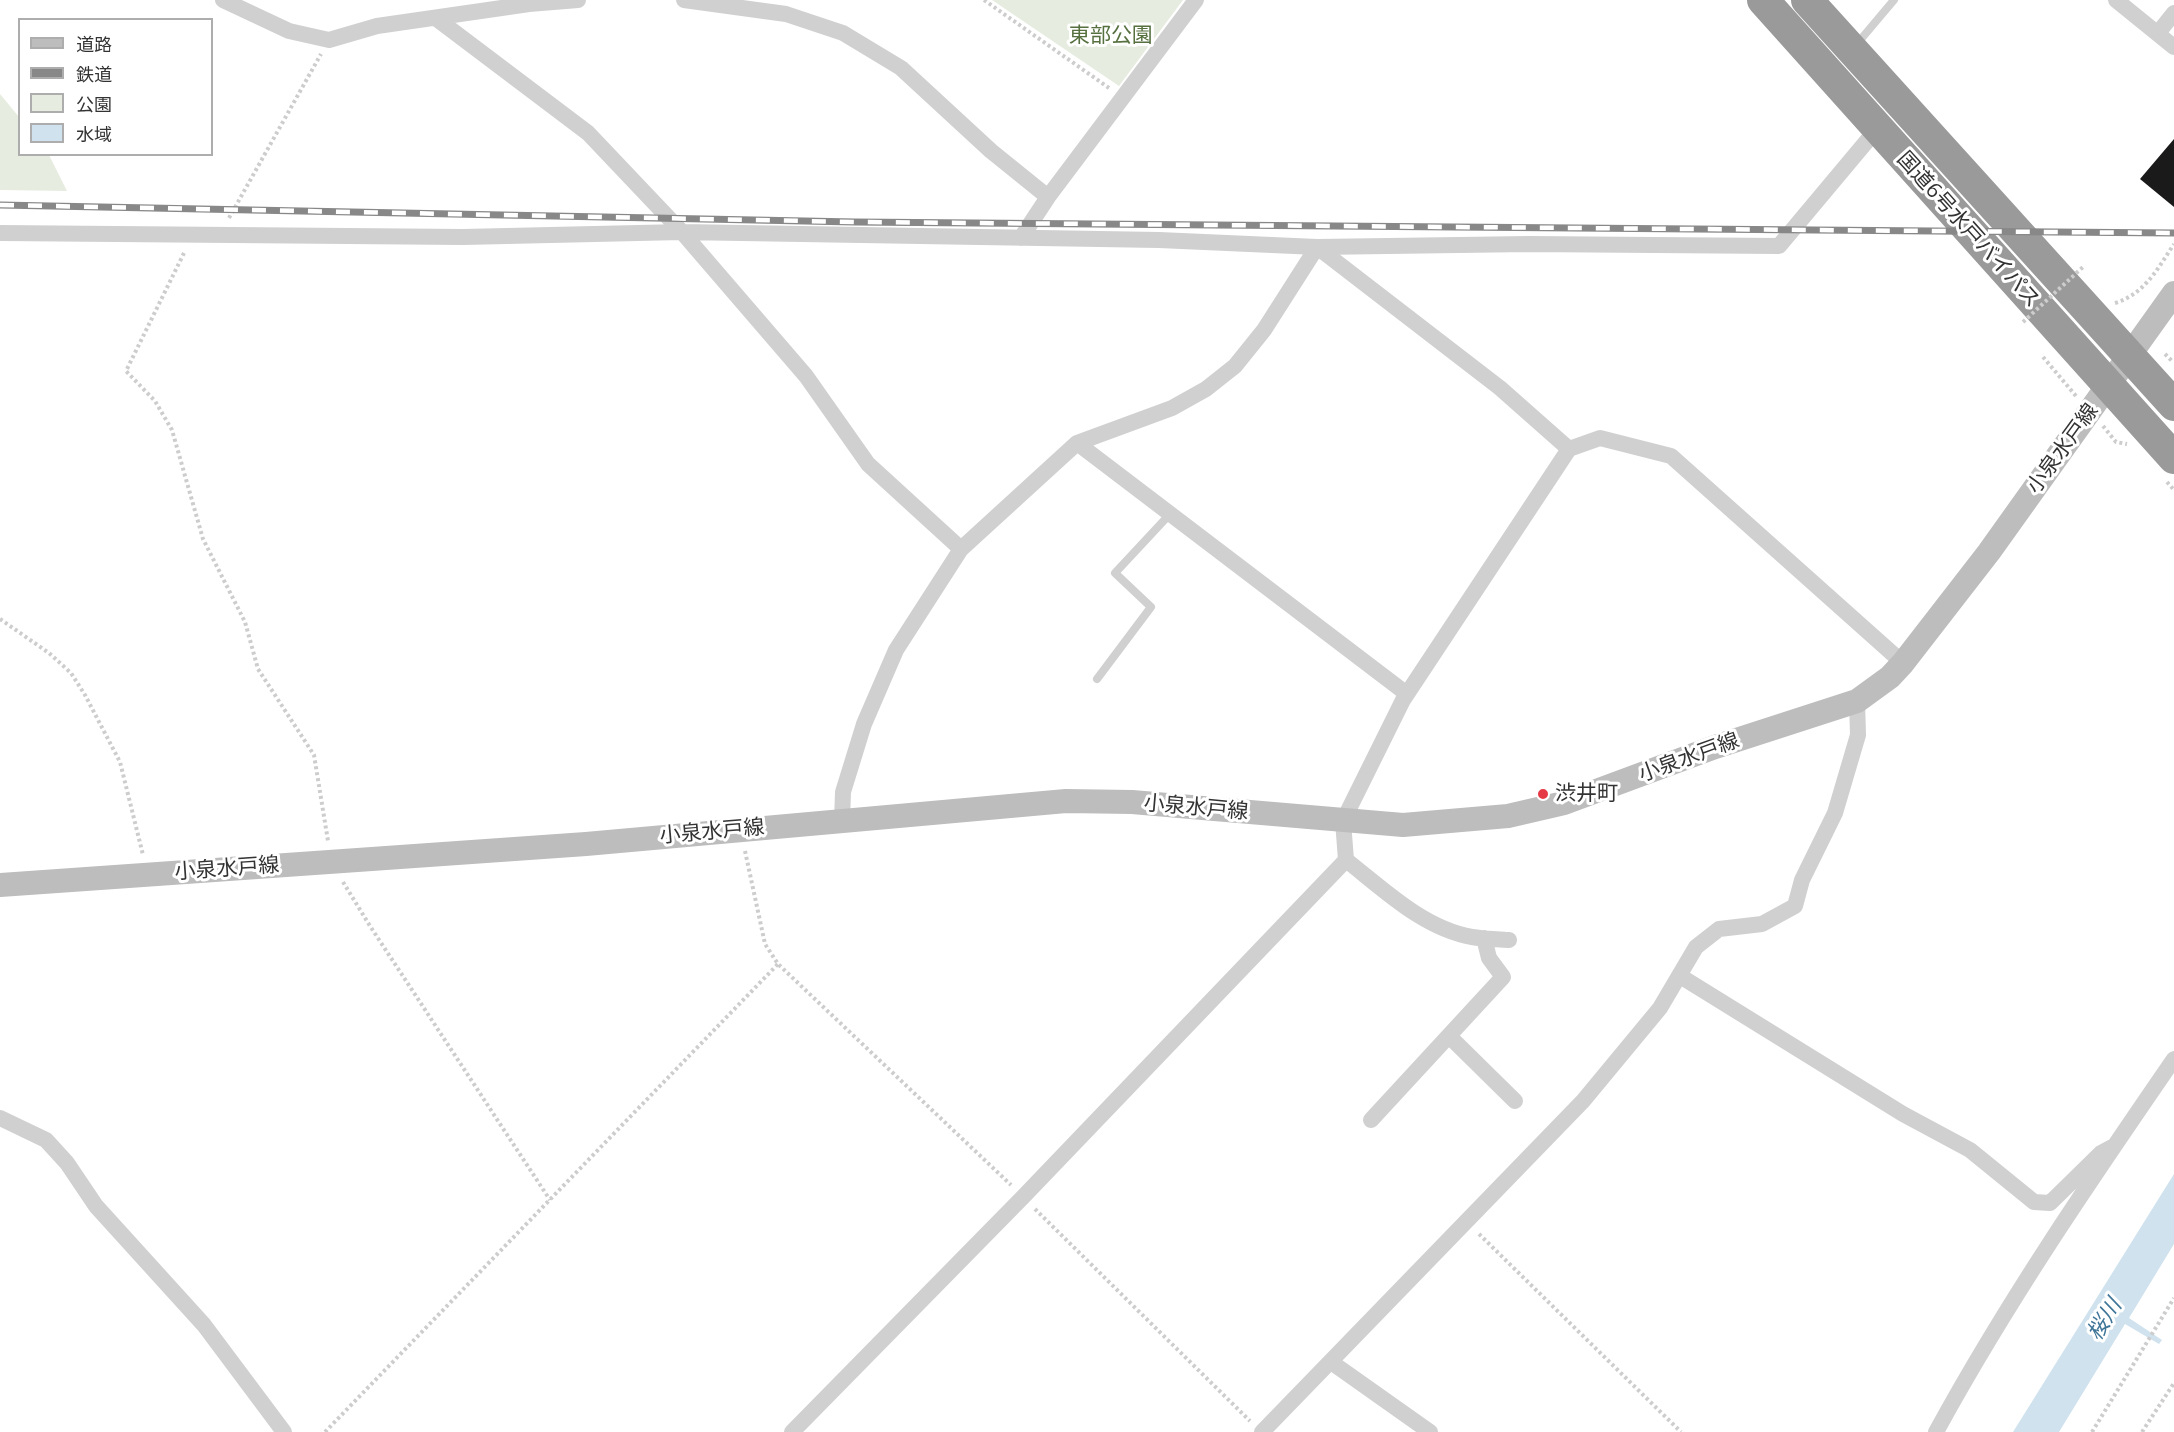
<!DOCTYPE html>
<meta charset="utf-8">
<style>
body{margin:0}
#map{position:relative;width:2174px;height:1432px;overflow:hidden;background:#fff;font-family:"Open Sans","Noto Sans JP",sans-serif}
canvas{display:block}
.legend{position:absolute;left:18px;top:18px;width:195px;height:138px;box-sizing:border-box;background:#fff;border:2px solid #adadad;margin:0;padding:8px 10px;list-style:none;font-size:18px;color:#333}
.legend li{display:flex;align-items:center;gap:12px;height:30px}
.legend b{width:30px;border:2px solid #adadad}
</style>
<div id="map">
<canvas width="2174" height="1432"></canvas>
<ul class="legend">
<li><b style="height:8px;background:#bdbdbd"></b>道路</li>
<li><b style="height:8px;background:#888"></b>鉄道</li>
<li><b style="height:16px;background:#e6ecdf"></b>公園</li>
<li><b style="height:16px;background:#cfe2ee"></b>水域</li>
</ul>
</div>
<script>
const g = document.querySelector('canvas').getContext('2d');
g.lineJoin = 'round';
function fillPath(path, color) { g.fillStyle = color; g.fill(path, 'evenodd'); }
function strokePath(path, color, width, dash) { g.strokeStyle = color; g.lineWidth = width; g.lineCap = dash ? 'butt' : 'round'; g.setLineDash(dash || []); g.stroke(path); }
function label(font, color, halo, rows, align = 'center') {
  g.font = font + ' "Open Sans","Noto Sans JP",sans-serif'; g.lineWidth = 6; g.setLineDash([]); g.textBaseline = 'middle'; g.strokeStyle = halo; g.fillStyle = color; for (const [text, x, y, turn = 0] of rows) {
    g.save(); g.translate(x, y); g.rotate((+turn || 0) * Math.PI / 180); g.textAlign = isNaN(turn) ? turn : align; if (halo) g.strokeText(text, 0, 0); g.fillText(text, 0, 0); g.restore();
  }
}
fillPath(new Path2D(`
 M992 0H1183L1119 86Z
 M0 94 19 117 20 154 49 155 67 191 0 190Z`), '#e6ecdf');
fillPath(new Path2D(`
 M2174 1174V1244L2129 1318 2162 1340 2159 1344 2125 1324 2059 1432H2013Z`), '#cfe2ee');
fillPath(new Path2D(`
 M2174 139V207L2140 179Z`), '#1a1a1a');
strokePath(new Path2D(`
 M984 0 1109 88
 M229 218 321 54
 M184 253 126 371 155 401 172 430 203 539 245 622 258 669 314 755 328 841
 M2115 303C2145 294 2158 268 2174 244
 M2165 354 2173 362
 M2043 357 2076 396
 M2103 426 2116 442 2127 444
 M2167 482 2174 490
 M0 619 49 653 71 673 85 695 120 762 143 855
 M745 851 765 944 778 964 1011 1185
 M343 882 370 926 550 1200
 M1035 1209 1250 1421
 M1479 1234 1681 1432
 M325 1432 778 964
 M2092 1432 2174 1298
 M2142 1432 2174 1383`), '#cdcdcd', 4, [3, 3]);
strokePath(new Path2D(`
 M1856 45 1894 0
 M1097 679 1151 607 1115 573 1170 514`), '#d0d0d0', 8);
strokePath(new Path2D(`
 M223 0 289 31 329 40 377 26 529 4 578 0
 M684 0 786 14 843 33 901 68 991 151 1048 197
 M2116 0 2174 47
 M437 19 588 133 682 232 806 376 868 464 961 549
 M2158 33 2174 13
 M0 233 463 237 682 232 1159 240 1317 247 1529 244 1779 246 1877 129
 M1021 238 1048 197 1196 0
 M1077 443 1407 694
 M842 821 843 792 864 724 896 650 961 549 1077 443 1172 408 1206 389 1235 366 1264 330 1317 247 1500 388 1569 449
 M1509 940C1497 939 1484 939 1472 937 1424 929 1383 889 1346 860L1343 821 1403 700 1569 449 1600 438 1671 456 1903 663
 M1680 976 1903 1114 1970 1150 2034 1202 2050 1203 2101 1153 2114 1146
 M1450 1037 1515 1101
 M0 1118 46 1140 67 1163 96 1206 204 1325 284 1432
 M1371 1120 1503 977 1489 958 1484 938
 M1331 1362 1430 1432
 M792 1432 1023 1197 1346 860
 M1262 1432 1583 1101 1660 1008 1696 947 1719 929 1762 924 1795 906 1802 880 1835 813 1858 735 1857 701
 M1936 1432C2007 1302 2090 1181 2174 1059`), '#d0d0d0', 16);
strokePath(new Path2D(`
 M0 885 586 844 1066 801 1132 802 1403 825 1508 816 1564 803 1715 747 1857 701 1890 677 1903 663 1989 552 2174 293`), '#bdbdbd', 24);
strokePath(new Path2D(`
 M1763 0 2174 458
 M1807 0 2174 405`), '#9a9a9a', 32);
const rail = new Path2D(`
 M0 205 855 222 2174 233`);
strokePath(rail, '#888', 7);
strokePath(rail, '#fff', 4.5, [14]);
strokePath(new Path2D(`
 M2023 322 2083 267`), '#cdcdcd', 4, [3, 3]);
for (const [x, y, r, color] of [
 [1543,794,6,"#e63946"]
]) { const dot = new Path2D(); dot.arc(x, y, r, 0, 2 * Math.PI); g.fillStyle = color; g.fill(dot); strokePath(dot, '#fff', 2); }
label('21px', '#56703f', '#fff', [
 ["東部公園",1111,36]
]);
label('21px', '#333', '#fff', [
 ["国道6号水戸バイパス",1968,230,48],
 ["小泉水戸線",2063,449,-54],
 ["小泉水戸線",1689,758,-20],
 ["小泉水戸線",1196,808,5],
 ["小泉水戸線",712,832,-5],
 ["小泉水戸線",227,869,-4]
]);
label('21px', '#333', '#fff', [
 ["渋井町",1555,794]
], 'left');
label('italic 22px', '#3f7597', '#fff', [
 ["桜川",2105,1320,-58]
]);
</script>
